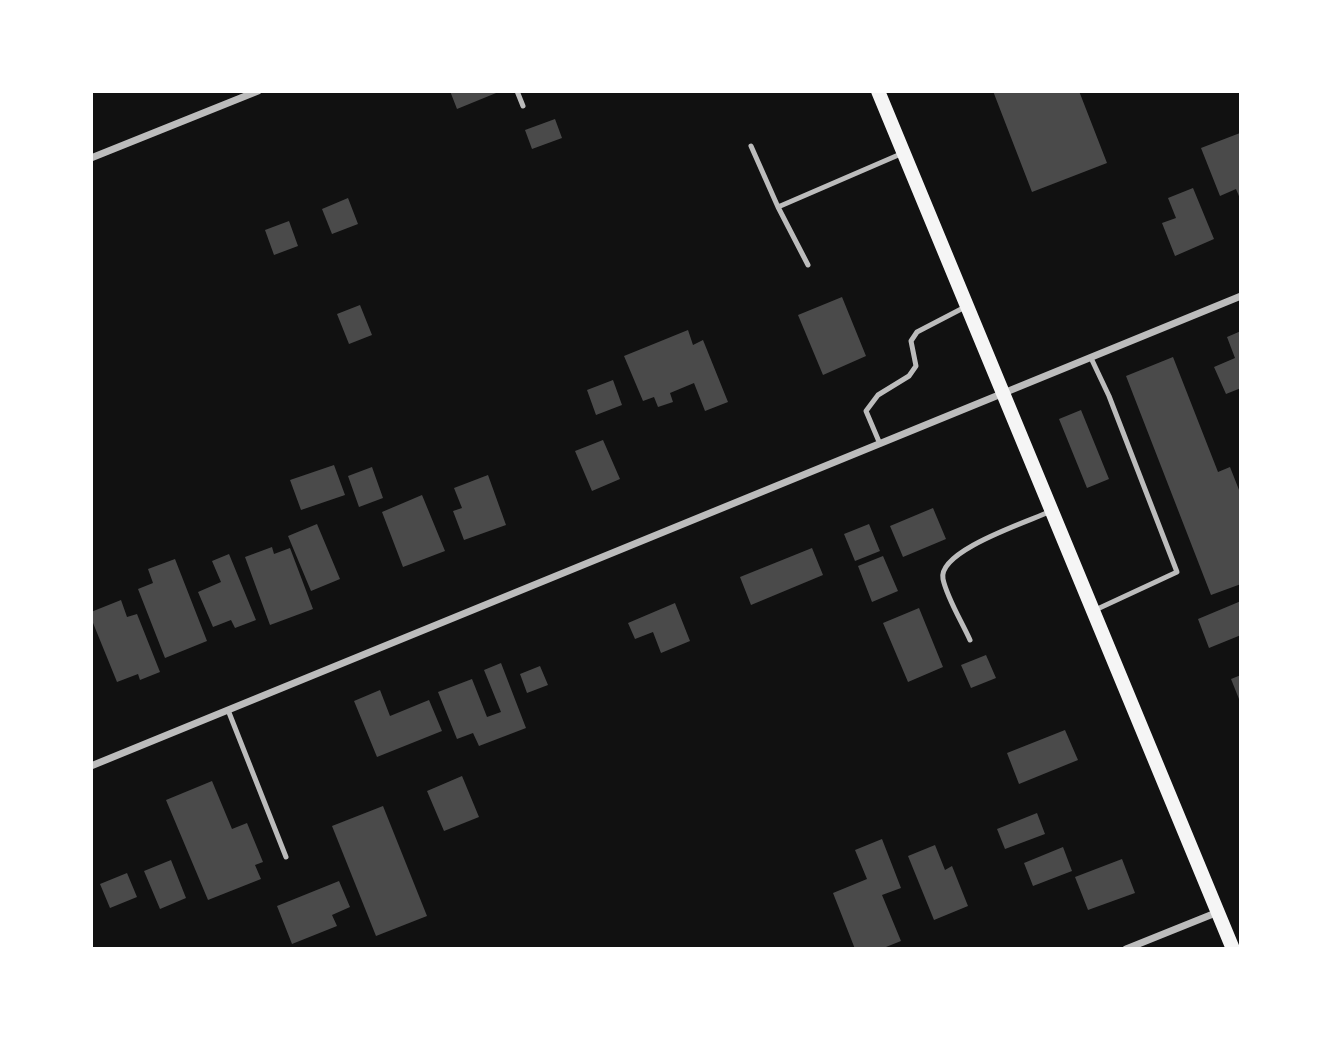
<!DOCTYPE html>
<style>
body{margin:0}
#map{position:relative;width:1332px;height:1040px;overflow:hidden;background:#111;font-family:"Exo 2",sans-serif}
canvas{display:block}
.frame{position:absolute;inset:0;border:93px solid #fff;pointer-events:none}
</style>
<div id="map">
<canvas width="1332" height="1040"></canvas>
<div class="frame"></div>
</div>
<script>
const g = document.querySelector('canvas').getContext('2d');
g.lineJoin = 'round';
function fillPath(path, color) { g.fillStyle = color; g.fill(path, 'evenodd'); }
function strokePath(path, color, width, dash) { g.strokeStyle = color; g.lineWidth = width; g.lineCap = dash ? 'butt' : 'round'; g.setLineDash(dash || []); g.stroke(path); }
fillPath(new Path2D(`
 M450 91H501L457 109Z
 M993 91H1079L1107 163 1032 192Z
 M555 119 562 138 532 149 525 130Z
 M1240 133 1241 136V201L1236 189 1220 196 1201 148Z
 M1193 188 1214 239 1175 256 1162 223 1176 218 1168 198Z
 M348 198 358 224 332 234 322 209Z
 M289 221 298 246 274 255 265 230Z
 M842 297 866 356 823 375 798 315Z
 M360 305 372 335 349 344 337 314Z
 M688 330 693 345 703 340 728 402 705 411 694 383 670 393 673 402 658 407 654 397 643 401 624 356Z
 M1241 331V388L1226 394 1214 367 1235 358 1227 337Z
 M1173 357 1218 472 1230 467 1241 495V584L1211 595 1126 376Z
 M613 380 622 405 596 415 587 390Z
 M1081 410 1109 479 1087 488 1059 419Z
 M603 440 620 479 592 491 575 451Z
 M334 465 345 495 301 510 290 480Z
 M372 467 383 498 359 507 348 476Z
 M488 475 506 525 464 540 453 511 462 508 454 488Z
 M422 495 445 551 403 567 382 512Z
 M933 508 946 539 903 557 890 526Z
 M317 524 340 579 311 591 288 536Z
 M869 524 880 551 855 561 844 534Z
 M272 547 274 554 290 548 313 609 270 625 245 557Z
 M812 548 823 575 751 605 740 577Z
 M229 554 256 620 235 628 231 620 213 627 198 592 221 582 212 561Z
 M883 556 898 591 872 602 858 566Z
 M175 559 207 641 165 658 138 589 153 583 148 569Z
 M121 600 127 617 137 614 160 672 140 680 138 674 117 682 91 618V612Z
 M1241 601V635L1209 648 1198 619Z
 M675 603 690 641 661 653 653 632 635 639 628 623Z
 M919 608 943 667 908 682 883 623Z
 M986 655 996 678 971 688 961 665Z
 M501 663 526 728 479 746 473 733 457 739 438 692 472 679 487 717 501 712 484 670Z
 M540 666 548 685 527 693 520 674Z
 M1241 675V704L1231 679Z
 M380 690 390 716 429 700 442 731 377 757 354 701Z
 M1065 730 1078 760 1019 784 1007 753Z
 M462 776 479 817 444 831 427 791Z
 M212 781 232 829 247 823 263 862 255 865 261 879 208 900 166 800Z
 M383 806 427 916 376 936 332 826Z
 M1037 813 1045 834 1005 849 997 829Z
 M882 839 901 888 882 895 901 941 881 949H855L833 893 867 879 855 850Z
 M935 845 945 870 952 866 968 906 934 920 908 856Z
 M1063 847 1072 871 1033 886 1024 863Z
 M1122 859 1135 893 1088 910 1075 877Z
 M171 860 186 898 160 909 144 871Z
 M127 873 137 897 110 908 100 884Z
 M339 881 350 907 332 915 337 926 292 944 277 906Z`), '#4a4a4a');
strokePath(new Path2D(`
 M517 91 523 106
 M751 146 778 207 808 265
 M778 207 903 153
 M1091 358 1109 396 1177 572 1093 611
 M880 444 866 411 878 395 909 376 916 366 911 341 917 332 967 306
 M970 640C962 622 947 598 943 579 937 551 1027 522 1049 512
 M228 710 286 857`), '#bcbcbc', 5);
strokePath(new Path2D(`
 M91 158 258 91
 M91 766 1241 296
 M1126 949 1218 912`), '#bcbcbc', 7);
strokePath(new Path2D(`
 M878 91 1233 949`), '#f5f5f5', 14);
</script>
